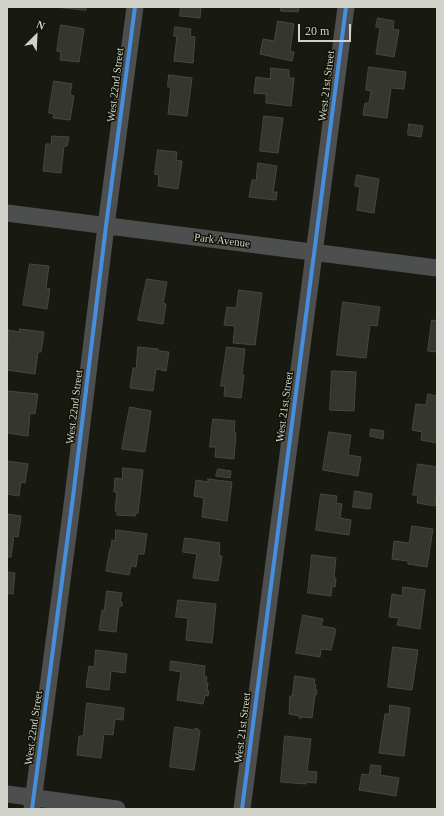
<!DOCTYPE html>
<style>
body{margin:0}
#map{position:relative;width:444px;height:816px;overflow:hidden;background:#181a12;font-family:"Times New Roman",serif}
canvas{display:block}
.frame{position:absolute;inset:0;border:8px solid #d1d3ca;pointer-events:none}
.north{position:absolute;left:16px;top:16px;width:40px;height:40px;-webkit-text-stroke:3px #101306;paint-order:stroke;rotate:24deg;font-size:11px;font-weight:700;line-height:16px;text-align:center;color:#d1d3ca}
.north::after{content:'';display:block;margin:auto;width:14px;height:18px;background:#d1d3ca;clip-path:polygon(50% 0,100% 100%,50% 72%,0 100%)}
.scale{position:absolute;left:298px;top:24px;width:53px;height:18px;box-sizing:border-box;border:2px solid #d1d3ca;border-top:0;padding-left:5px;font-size:12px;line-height:14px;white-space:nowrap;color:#d1d3ca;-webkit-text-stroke:3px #101306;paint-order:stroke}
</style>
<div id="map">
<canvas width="444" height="816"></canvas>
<div class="frame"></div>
<div class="north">N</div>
<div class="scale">20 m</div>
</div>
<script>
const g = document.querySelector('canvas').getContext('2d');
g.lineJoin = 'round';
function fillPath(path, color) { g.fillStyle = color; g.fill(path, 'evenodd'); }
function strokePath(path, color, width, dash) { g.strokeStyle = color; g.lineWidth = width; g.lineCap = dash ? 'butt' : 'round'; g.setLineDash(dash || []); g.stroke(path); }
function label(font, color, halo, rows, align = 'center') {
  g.font = font + ' "Times New Roman",serif'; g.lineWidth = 3; g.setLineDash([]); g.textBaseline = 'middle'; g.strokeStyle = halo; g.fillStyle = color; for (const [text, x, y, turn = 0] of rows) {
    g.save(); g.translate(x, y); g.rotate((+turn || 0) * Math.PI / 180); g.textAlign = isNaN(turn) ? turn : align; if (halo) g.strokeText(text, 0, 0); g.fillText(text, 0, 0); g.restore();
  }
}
const building = new Path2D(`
 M56 7H86V10Z
 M181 7H201L200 18 180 16Z
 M281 7H299L298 12 281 11Z
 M378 18 394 21 393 29 399 30 394 57 376 54 380 28 376 27Z
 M278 21 294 24 290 51 294 52 292 61 260 54 263 39 274 41Z
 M61 25 84 29 79 62 60 60 61 52 57 51Z
 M175 27 191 29 190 36 195 37 193 63 174 61 177 36H174Z
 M369 67 406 72 404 89 391 88 387 118 363 115 365 103H369L371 91 366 90Z
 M271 68 289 70V78H294L291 106 266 103V94L254 93 256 77 270 79Z
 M169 75 192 78 187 116 168 114 171 87H168Z
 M54 81 72 84 70 95 74 96 70 120 53 118 54 114 49 113Z
 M264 116 283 118 278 153 260 151Z
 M409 124 423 126 421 137 408 135Z
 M52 136 69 137 67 146H64L61 173 43 171 46 144H51Z
 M158 150 177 152 176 160 182 161 178 189 158 186 159 175 155 174Z
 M258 163 277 166 273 192H277L276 200 249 197 252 180H256Z
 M357 175 379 179 374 213 357 210 360 187 355 186Z
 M30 264 49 266 46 288 50 289 47 309 23 305Z
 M147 279 167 282 163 303 166 304 163 324 138 320Z
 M239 290 262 293 255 345 233 343 235 326 224 325 227 307 236 308Z
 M343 302 380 307 377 326 370 325 366 358 337 355Z
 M432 320 437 321V352L428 351Z
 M20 329 44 332 41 352H38L35 374 7 370 8 330 19 332Z
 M138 347 158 349V351L169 352 166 371 156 369 153 391 130 388 133 368H136Z
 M227 347 245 349 242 375H244L241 398 224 396 225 386H221Z
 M332 371 356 372 354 411 330 410Z
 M7 391 38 394 35 414 30 413 28 436 7 433Z
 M428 394 437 396V443L421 440 422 432 412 430 416 404 426 405Z
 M130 407 151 411 145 452 122 449Z
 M213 419 235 421 234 433H236L234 459 215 457 216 447H210Z
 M371 429 384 431 383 439 370 436Z
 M329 432 351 435 348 455 361 457 358 476 323 470Z
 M7 461 28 464 25 483 21 482 19 496 7 494Z
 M418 464 437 467V490L435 506 417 503 418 495H413Z
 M123 468 143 470 138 513H136L135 516 117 515V511H115L117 492H114L115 478 122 479Z
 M218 469 231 471 230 478 216 476Z
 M208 479 232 482 227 521 202 517 204 498 194 496 196 480 208 482Z
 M355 491 372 494 370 509 353 507Z
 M321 494 337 496 336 503 342 504 340 518 351 520 349 535 316 530Z
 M7 514 21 516 18 537 14 536 11 557H7Z
 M412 526 433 529 427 567 408 564V561L392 559 394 541 409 543Z
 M116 530 147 534 144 554H138L136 567 131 566 129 575 106 571 110 548H111L112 540 115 541Z
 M185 538 220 543 219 556H222L218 581 193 578 197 554 183 552Z
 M312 555 336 558 334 577 336 578 335 587 332 586 331 596 308 593Z
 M7 572 15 573 13 594 8 593 7 602Z
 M403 587 425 590 420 629 397 625 399 618 389 617 392 594 402 596Z
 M107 591 122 593 120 601 122 602V606H119L116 632 99 630 102 610H104Z
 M178 600 216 604 212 643 186 640 188 618 176 617Z
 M303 615 323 619 321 626 334 628 336 630 331 650 321 649 320 657 296 653Z
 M393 647 418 650 412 690 388 687Z
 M96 650 127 654 125 673 111 671 109 690 86 687 89 666 94 667Z
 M171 661 205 666 204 677H207L206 683H208L207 691H209L208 696 205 695 203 704 177 700 181 672 170 670Z
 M295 676 315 679 314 684 316 685 315 690H317L316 695H315L312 718 302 717V718H299L300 716 289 714 290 696H292Z
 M87 703 124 708 123 720 115 719 113 735 104 734 101 758 77 755 79 736H83Z
 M390 705 410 708 404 756 379 753 385 714H389Z
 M175 727 195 730V728L198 729V730L200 731 194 770 170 767Z
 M285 736 311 739 307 771 317 772 316 783 306 782V784L281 782Z
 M371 765 381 766 380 775 399 778 396 796 359 790 362 774 369 775Z`);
fillPath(building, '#34362f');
strokePath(building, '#464841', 1);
strokePath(new Path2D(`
 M7 213 437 268
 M7 794 117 809
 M32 809 73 497 106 226 135 7
 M242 809 346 7`), '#4d4e4e', 17);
strokePath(new Path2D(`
 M32 809 73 497 106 226 135 7
 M242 809 346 7`), '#468fdf', 4);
label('11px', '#d1d3ca', '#101306', [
 ["West 22nd Street",116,85,-83],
 ["West 21st Street",327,86,-83],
 ["Park Avenue",222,241,7],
 ["West 22nd Street",75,407,-83],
 ["West 21st Street",285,407,-82],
 ["West 22nd Street",34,728,-82],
 ["West 21st Street",243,728,-83]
]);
</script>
